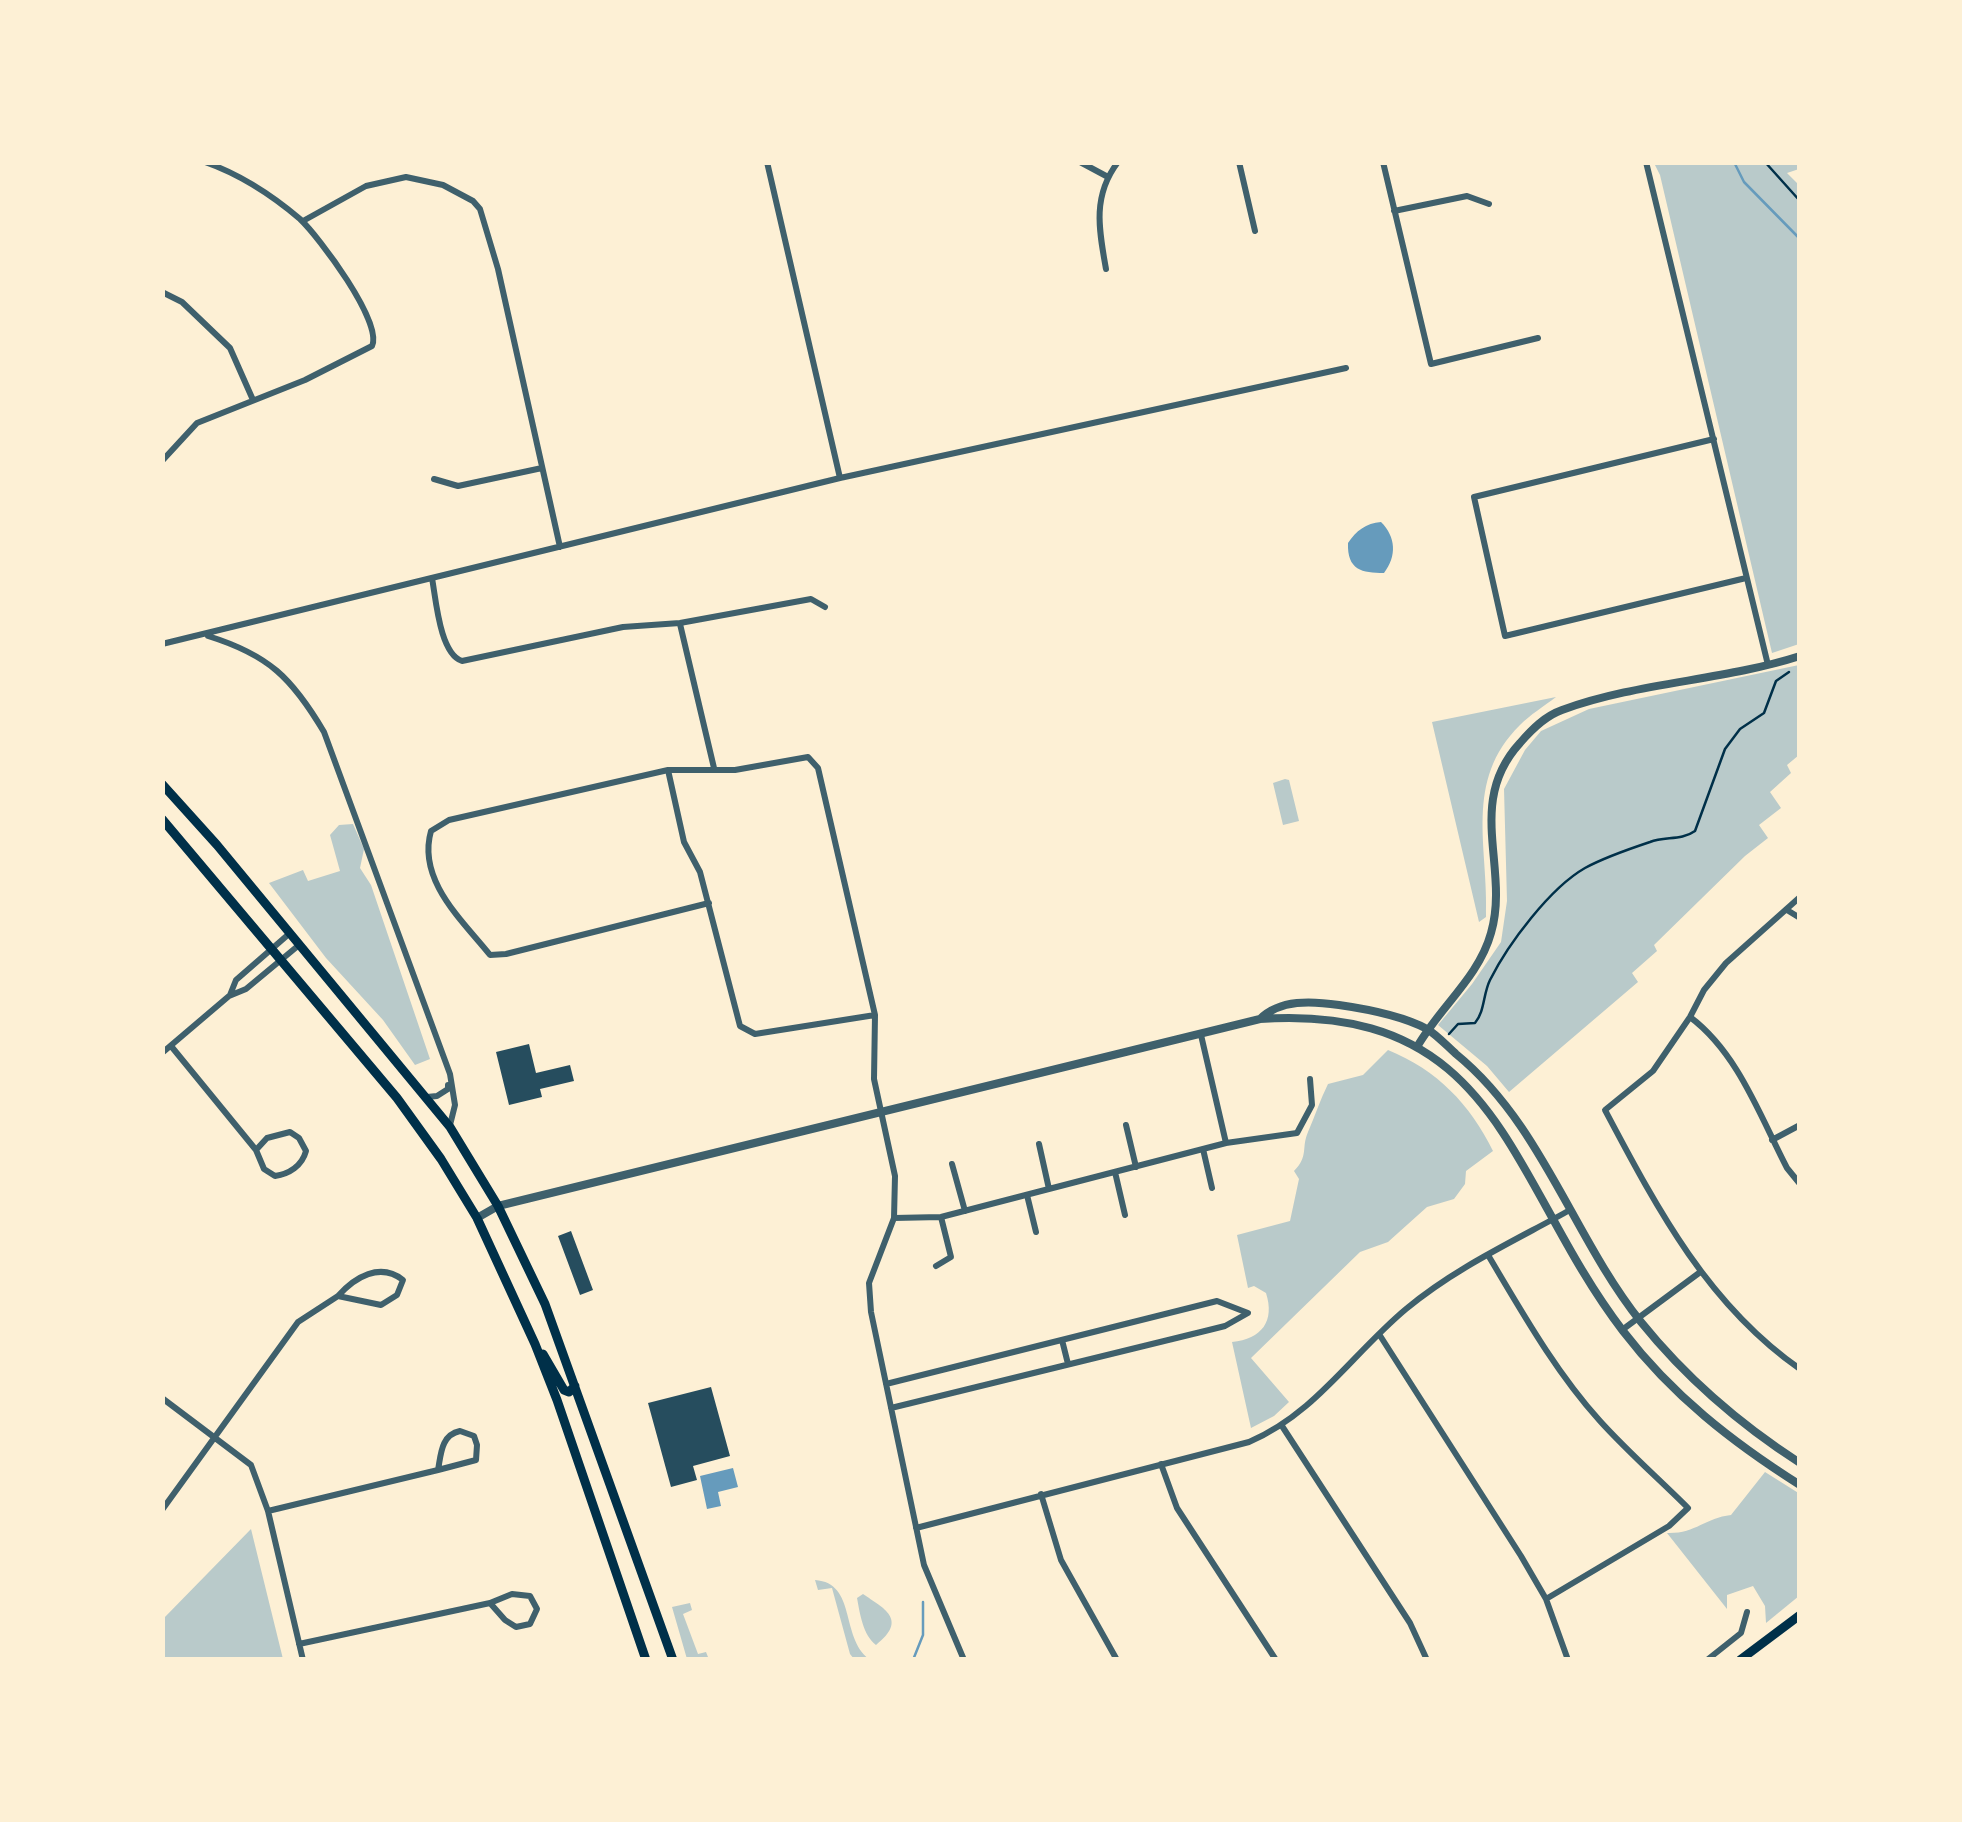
<!DOCTYPE html>
<style>
body{margin:0}
#map{position:relative;width:1962px;height:1822px;overflow:hidden;background:#fdf0d5;font-family:"Public Sans",sans-serif}
canvas{display:block}
.frame{position:absolute;inset:0;border:165px solid #fdf0d5;pointer-events:none}
</style>
<div id="map">
<canvas width="1962" height="1822"></canvas>
<div class="frame"></div>
</div>
<script>
const g = document.querySelector('canvas').getContext('2d');
g.lineJoin = 'round';
function fillPath(path, color) { g.fillStyle = color; g.fill(path, 'evenodd'); }
function strokePath(path, color, width, dash) { g.strokeStyle = color; g.lineWidth = width; g.lineCap = dash ? 'butt' : 'round'; g.setLineDash(dash || []); g.stroke(path); }
fillPath(new Path2D(`
 M1654 163H1799V169L1787 173 1800 186 1799 644 1772 653 1660 175Z
 M1799 665V755L1787 765 1791 773 1770 792 1781 808 1759 825 1768 838 1745 856 1654 945 1657 951 1632 973 1638 982 1509 1092 1487 1066 1438 1025 1472 984 1501 942 1507 901 1504 789 1525 750 1541 731 1589 709Z
 M1556 697C1544 706 1530 715 1520 725 1463 781 1489 848 1486 917L1479 922 1432 722Z
 M1285 779 1289 780 1299 821 1283 825 1273 783Z
 M353 824 364 849 360 868 371 885 430 1059 415 1065 383 1020 326 958 269 883 303 870 308 881 340 871 330 835 339 825Z
 M1388 1050C1437 1070 1470 1104 1493 1151L1466 1171 1465 1184 1454 1199 1427 1207 1388 1242 1360 1252 1251 1358 1289 1402 1274 1416 1251 1428 1232 1342C1262 1339 1275 1321 1266 1293L1254 1286 1248 1288 1237 1235 1290 1221 1299 1179 1294 1171C1309 1156 1301 1148 1308 1132 1315 1116 1320 1100 1328 1084L1363 1075Z
 M1765 1472 1800 1494 1799 1596 1766 1623 1765 1606 1753 1586 1727 1595V1609L1667 1533C1695 1534 1705 1518 1731 1515Z
 M251 1529 283 1659H163V1619Z
 M815 1580C857 1583 840 1637 869 1659H854L850 1654 832 1588 818 1590Z
 M863 1594C883 1608 909 1619 876 1645 863 1635 860 1614 857 1598Z
 M690 1603 692 1610 683 1614 698 1654 706 1652 708 1657 687 1659 672 1607Z`), '#b9caca');
fillPath(new Path2D(`
 M1381 522C1396 537 1397 556 1384 573 1362 573 1347 570 1348 543 1356 531 1366 523 1381 522Z
 M733 1468 738 1487 718 1492 721 1506 707 1509 700 1476Z`), '#669bbc');
strokePath(new Path2D(`
 M1734 162 1744 182 1800 239
 M913 1660 923 1635V1602`), '#669bbc', 2.5);
fillPath(new Path2D(`
 M529 1044 536 1073 570 1065 574 1081 540 1089 542 1097 509 1105 496 1052Z
 M571 1231 593 1290 580 1295 558 1236Z
 M711 1387 730 1456 693 1466 697 1480 671 1487 648 1403Z`), '#264d5e');
strokePath(new Path2D(`
 M1765 162 1800 201
 M1449 1034 1458 1024 1475 1023C1485 1011 1483 994 1490 980 1508 944 1550 888 1585 868 1605 857 1629 849 1650 842 1665 836 1681 841 1695 831L1725 749 1740 729 1764 713 1776 681 1789 672`), '#003049', 2.5);
strokePath(new Path2D(`
 M767 162 840 478
 M1080 162 1108 177
 M1239 162 1255 231
 M1383 162 1431 364 1538 338
 M1646 162 1768 665
 M1394 211 1467 196 1489 204
 M303 221 366 186 406 177 443 185 473 201 480 209 498 269 560 547
 M1106 269C1099 230 1092 196 1118 162
 M162 292 182 302 230 348 253 400
 M1714 439 1474 497 1505 636 1746 578
 M162 461 197 423 305 380 372 346C383 322 319 237 300 219 273 196 239 174 205 162
 M434 479 458 486 542 468
 M432 578C436 600 440 654 462 661L623 627 680 623 811 599 825 607
 M680 624 714 768
 M208 636C269 655 292 678 324 732L450 1074 455 1105 450 1125
 M162 644 840 478 1346 368
 M668 770 684 842 700 872 740 1026 755 1034 875 1015
 M1800 897 1726 963 1704 990 1690 1017 1653 1071 1605 1110C1657 1208 1707 1304 1800 1369
 M709 903 506 954 490 955C462 920 417 880 431 831L449 820 668 770H735L808 757 818 768 875 1015 874 1079 895 1176 894 1218 869 1283 871 1312 924 1565 964 1660
 M1787 910 1800 918
 M230 995 236 980 290 933
 M1690 1017C1738 1053 1760 1116 1787 1168L1800 1184
 M1201 1035 1226 1143
 M171 1046 256 1150 264 1169 275 1176C289 1174 302 1166 306 1151L299 1138 290 1132 267 1138 256 1150
 M162 1053 229 996 246 989 299 945
 M427 1097 437 1096 448 1089V1085
 M1126 1125 1136 1167
 M1772 1140 1800 1125
 M1039 1144 1049 1189
 M1203 1149 1212 1188
 M952 1164 965 1211
 M1115 1172 1125 1215
 M1027 1195 1036 1232
 M894 1218 941 1217 1226 1143 1297 1133 1312 1105 1310 1079
 M1488 1255C1522 1312 1555 1371 1600 1421 1628 1452 1659 1479 1688 1508L1669 1526 1546 1599
 M936 1266 951 1257 941 1217
 M1622 1330 1699 1273
 M1379 1334 1521 1556 1546 1599 1568 1660
 M1062 1340 1068 1364
 M886 1384 1217 1301 1248 1313 1225 1326 1209 1330 891 1408
 M162 1398 251 1465 268 1511 303 1660
 M1282 1426 1410 1623 1427 1660
 M460 1431 474 1436 477 1445 476 1460 438 1470C441 1454 441 1435 460 1431Z
 M1161 1464 1177 1508 1276 1660
 M1041 1494 1061 1560 1117 1660
 M162 1510 298 1322 338 1296 381 1305 397 1295 403 1280C380 1262 355 1277 338 1296
 M268 1511 438 1470
 M916 1528 1249 1442C1315 1414 1352 1354 1406 1309 1455 1268 1514 1241 1570 1210
 M299 1644 490 1603 505 1620 516 1627 530 1624 537 1609 530 1596 512 1594 490 1603
 M1707 1660 1741 1633 1747 1612`), '#3f606c', 6);
strokePath(new Path2D(`
 M1260 1019C1280 999 1312 1001 1339 1005 1367 1009 1401 1015 1427 1029 1437 1035 1447 1046 1456 1054 1542 1124 1573 1237 1641 1322 1687 1379 1738 1423 1800 1463
 M1417 1047C1439 1008 1479 977 1491 933 1510 868 1465 803 1520 743 1532 729 1545 716 1562 710 1638 682 1722 681 1800 656
 M477 1218 498 1206 1260 1019C1501 1003 1508 1181 1623 1331 1672 1395 1732 1442 1800 1485`), '#3f606c', 8);
strokePath(new Path2D(`
 M1740 1660 1800 1615`), '#003049', 9);
strokePath(new Path2D(`
 M162 784 217 845 450 1127 498 1206 545 1304 673 1660
 M162 819 397 1098 441 1159 477 1218 535 1344 557 1400 646 1660
 M543 1354 564 1390 569 1392 575 1386`), '#003049', 9);
</script>
